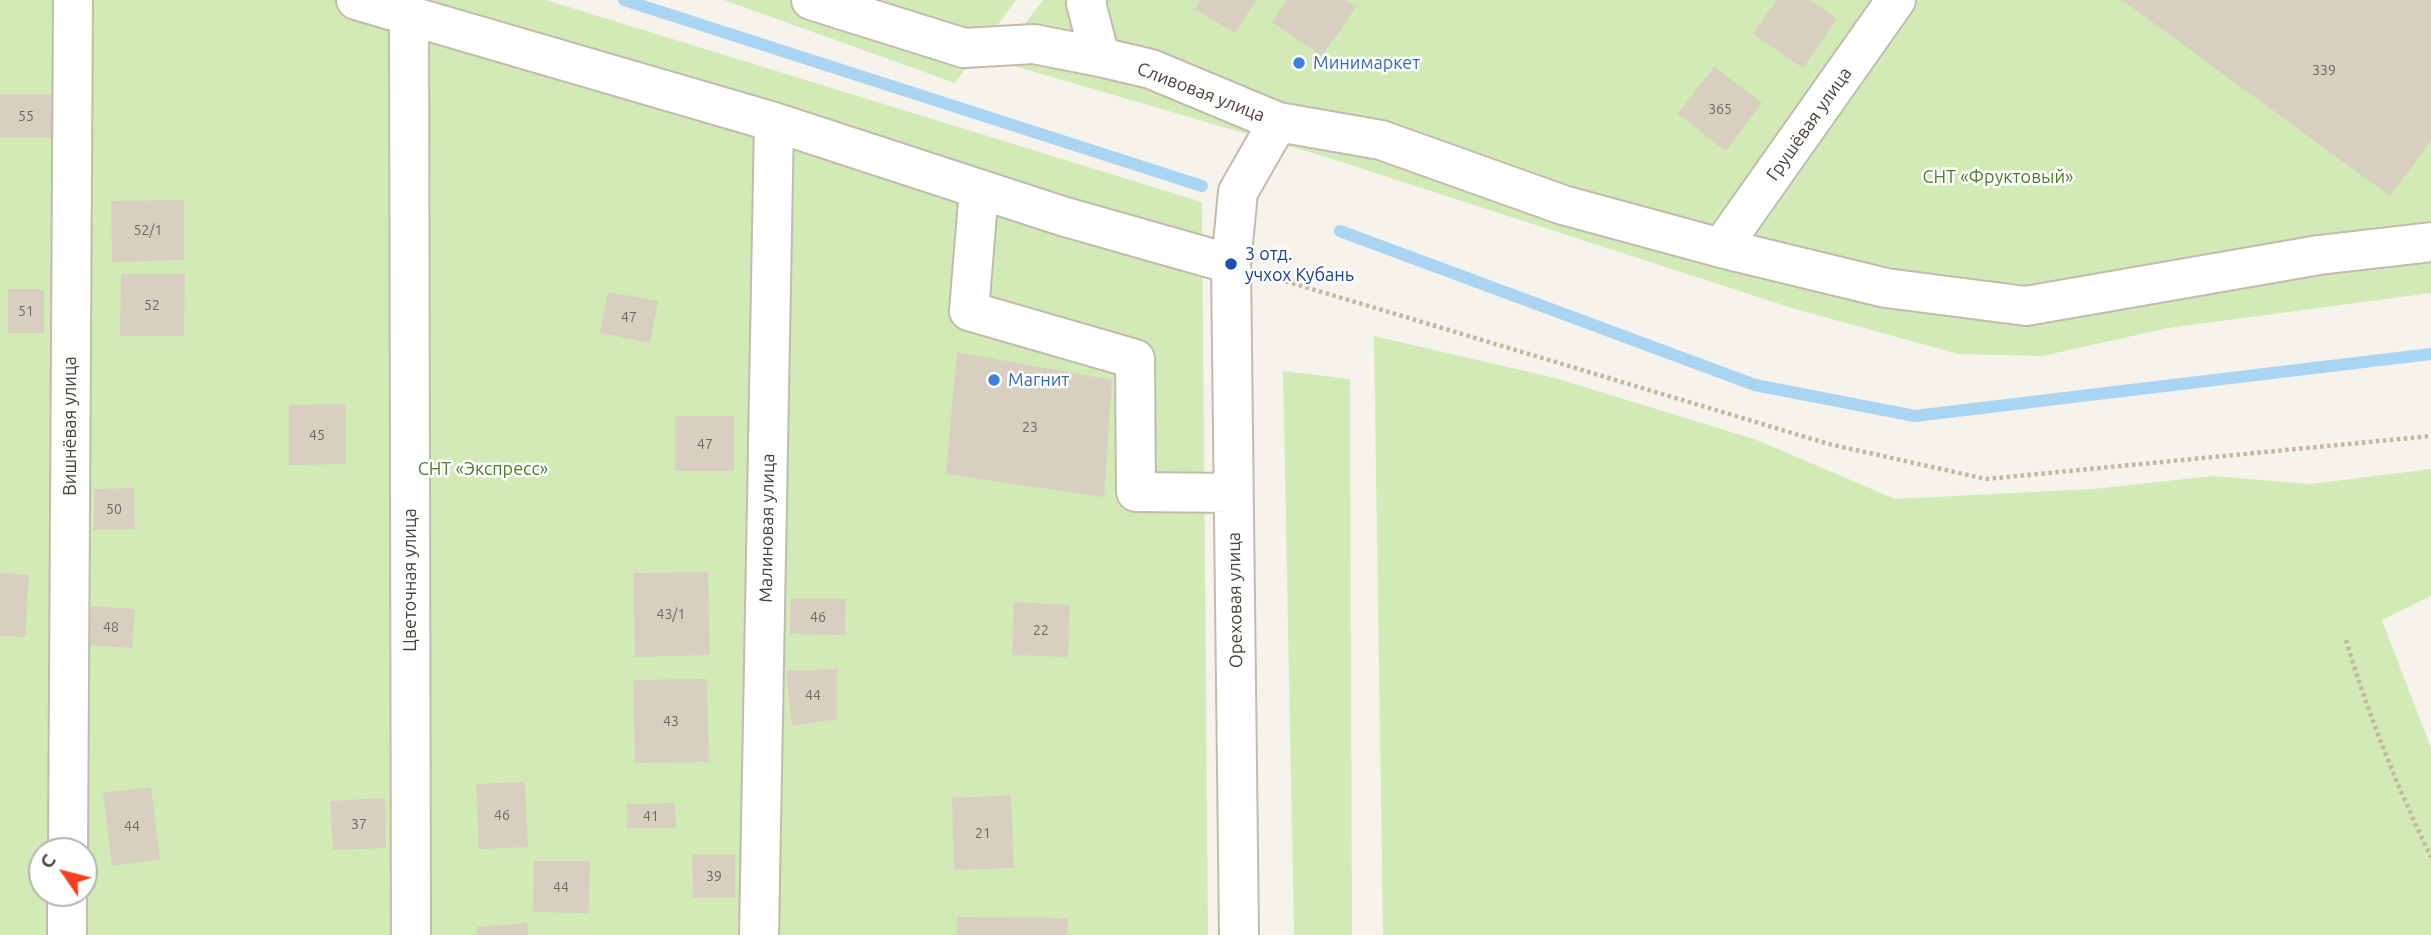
<!DOCTYPE html>
<meta charset="utf-8">
<style>
body{margin:0}
#map{position:relative;width:2431px;height:935px;overflow:hidden;background:#f6f3ec;font-family:Ubuntu,sans-serif}
canvas{display:block}
.north{position:absolute;left:28px;top:837px;width:70px;height:70px;box-sizing:border-box;background:#fff;border:2px solid #b7b4b0;border-radius:50%;rotate:305deg;font-size:19px;font-weight:700;line-height:28px;text-align:center;color:#4b4439}
.north::after{content:'';display:block;margin:auto;width:24px;height:32px;background:#fc3f1d;clip-path:polygon(50% 0,100% 100%,50% 72%,0 100%)}
</style>
<div id="map">
<canvas width="2431" height="935"></canvas>
<div class="north">С</div>
</div>
<script>
const g = document.querySelector('canvas').getContext('2d');
g.lineJoin = 'round';
function fillPath(path, color) { g.fillStyle = color; g.fill(path, 'evenodd'); }
function strokePath(path, color, width, dash) { g.strokeStyle = color; g.lineWidth = width; g.lineCap = dash ? 'butt' : 'round'; g.setLineDash(dash || []); g.stroke(path); }
function label(font, color, halo, rows, align = 'center') {
  g.font = font + ' Ubuntu,sans-serif'; g.lineWidth = 5; g.setLineDash([]); g.textBaseline = 'middle'; g.strokeStyle = halo; g.fillStyle = color; for (const [text, x, y, turn = 0] of rows) {
    g.save(); g.translate(x, y); g.rotate((+turn || 0) * Math.PI / 180); g.textAlign = isNaN(turn) ? turn : align; if (halo) g.strokeText(text, 0, 0); g.fillText(text, 0, 0); g.restore();
  }
}
fillPath(new Path2D(`
 M0 0H546L1202 202 1208 935H0ZM42 851H84V893H42Z
 M724 0H1016L955 83Z
 M1043 0H2431V293L2168 328 2042 356 1958 354 1792 308 1326 157 997 61Z
 M1374 336 1555 378 1757 440 1895 499 2093 489 2213 476 2311 484 2431 469V596L2382 620 2431 748V935H1383Z
 M1283 371 1350 379 1352 935H1294Z`), '#d2eab5');
strokePath(new Path2D(`
 M624 0 1202 186
 M1340 231 1755 385 1915 416 2431 354`), '#a9d4f2', 12);
fillPath(new Path2D(`
 M1201 0H1256L1235 33 1195 9Z
 M1287 0H1346L1356 7 1322 56 1272 22Z
 M1777 0H1810L1837 19 1803 68 1753 34Z
 M2122 0H2431V140L2390 196Z
 M1714 67 1762 103 1726 151 1678 114Z
 M0 94H53V138H0Z
 M184 200V260L112 262 111 201Z
 M121 274H185L184 336H120Z
 M8 289H44V333H8Z
 M608 292 658 301 650 343 600 333Z
 M957 352 1112 380 1104 497 946 474Z
 M345 404 346 464 289 465V405Z
 M675 416H734V471H675Z
 M134 488 135 529 94 530V489Z
 M708 572 710 655 635 657 633 573Z
 M0 573 29 575 25 637 0 636Z
 M791 598 846 599 845 635 790 634Z
 M1014 602 1070 605 1068 657 1012 655Z
 M89 606 135 609 132 648 87 645Z
 M837 669V719L792 726 786 671Z
 M707 679 709 762 635 763 633 680Z
 M525 782 528 847 479 849 476 784Z
 M151 787 160 859 112 866 103 793Z
 M1011 795 1014 868 954 870 952 798Z
 M385 798 386 848 333 850 330 801Z
 M675 803 676 828H627V804Z
 M735 854V898H693L692 855Z
 M534 861H590L589 913 533 912Z
 M957 917 1068 918 1067 935H957Z
 M527 923 528 935H477V927Z`), '#d8cfc1');
const minor = new Path2D(`
 M356 0 774 122 1062 216 1231 264
 M811 0 964 48 1034 44 1100 57
 M1087 0 1086 3 1100 57 1151 69 1278 122
 M409 15 411 935
 M979 189 969 311 1135 359 1136 492 1233 493
 M1721 248 1896 0
 M68 851 73 0
 M67 935V893
 M759 935 774 122
 M1239 935 1231 264 1238 192 1278 122 1381 140 1563 205 1721 248 1886 288 2026 306 2319 255 2431 242`);
strokePath(minor, '#c2bbae', 42);
strokePath(new Path2D(`
 M1272 277 1829 444 1986 479 2431 436
 M2346 640C2368 714 2397 787 2431 857`), '#c4b79f', 4.5, [3.5, 3.5]);
strokePath(minor, '#fff', 38);
for (const [x, y, r, color] of [
 [1299,63,7,"#3f7fe0"],
 [1231,264,7,"#1a4fb4"],
 [994,380,7,"#3f7fe0"]
]) { const dot = new Path2D(); dot.arc(x, y, r, 0, 2 * Math.PI); g.fillStyle = color; g.fill(dot); strokePath(dot, '#fff', 2.5); }
label('14px', '#6e675b', null, [
 ["339",2324,70],
 ["365",1720,109],
 ["55",26,116],
 ["52/1",148,230],
 ["52",152,305],
 ["51",26,311],
 ["47",629,317],
 ["23",1030,427],
 ["45",317,435],
 ["47",705,444],
 ["50",114,509],
 ["43/1",671,614],
 ["46",818,617],
 ["48",111,627],
 ["22",1041,630],
 ["44",813,695],
 ["43",671,721],
 ["46",502,815],
 ["41",651,816],
 ["37",359,824],
 ["44",132,826],
 ["21",983,833],
 ["39",714,876],
 ["44",561,887]
]);
label('18px', '#366cbe', '#fff', [
 ["Минимаркет",1313,63],
 ["Магнит",1008,380]
], 'left');
label('18px', '#4b4439', '#fff', [
 ["Сливовая улица",1201,92,21],
 ["Грушёвая улица",1809,124,-55],
 ["Вишнёвая улица",70,426,-90],
 ["Малиновая улица",767,528,-89],
 ["Цветочная улица",410,580,-90],
 ["Ореховая улица",1235,600,-91]
]);
label('18px', '#4a7f2a', '#fff', [
 ["СНТ «Фруктовый»",1998,177],
 ["СНТ «Экспресс»",483,469]
]);
label('18px', '#164399', '#fff', [
 ["3 отд.",1245,254],
 ["учхох Кубань",1245,275]
], 'left');
</script>
